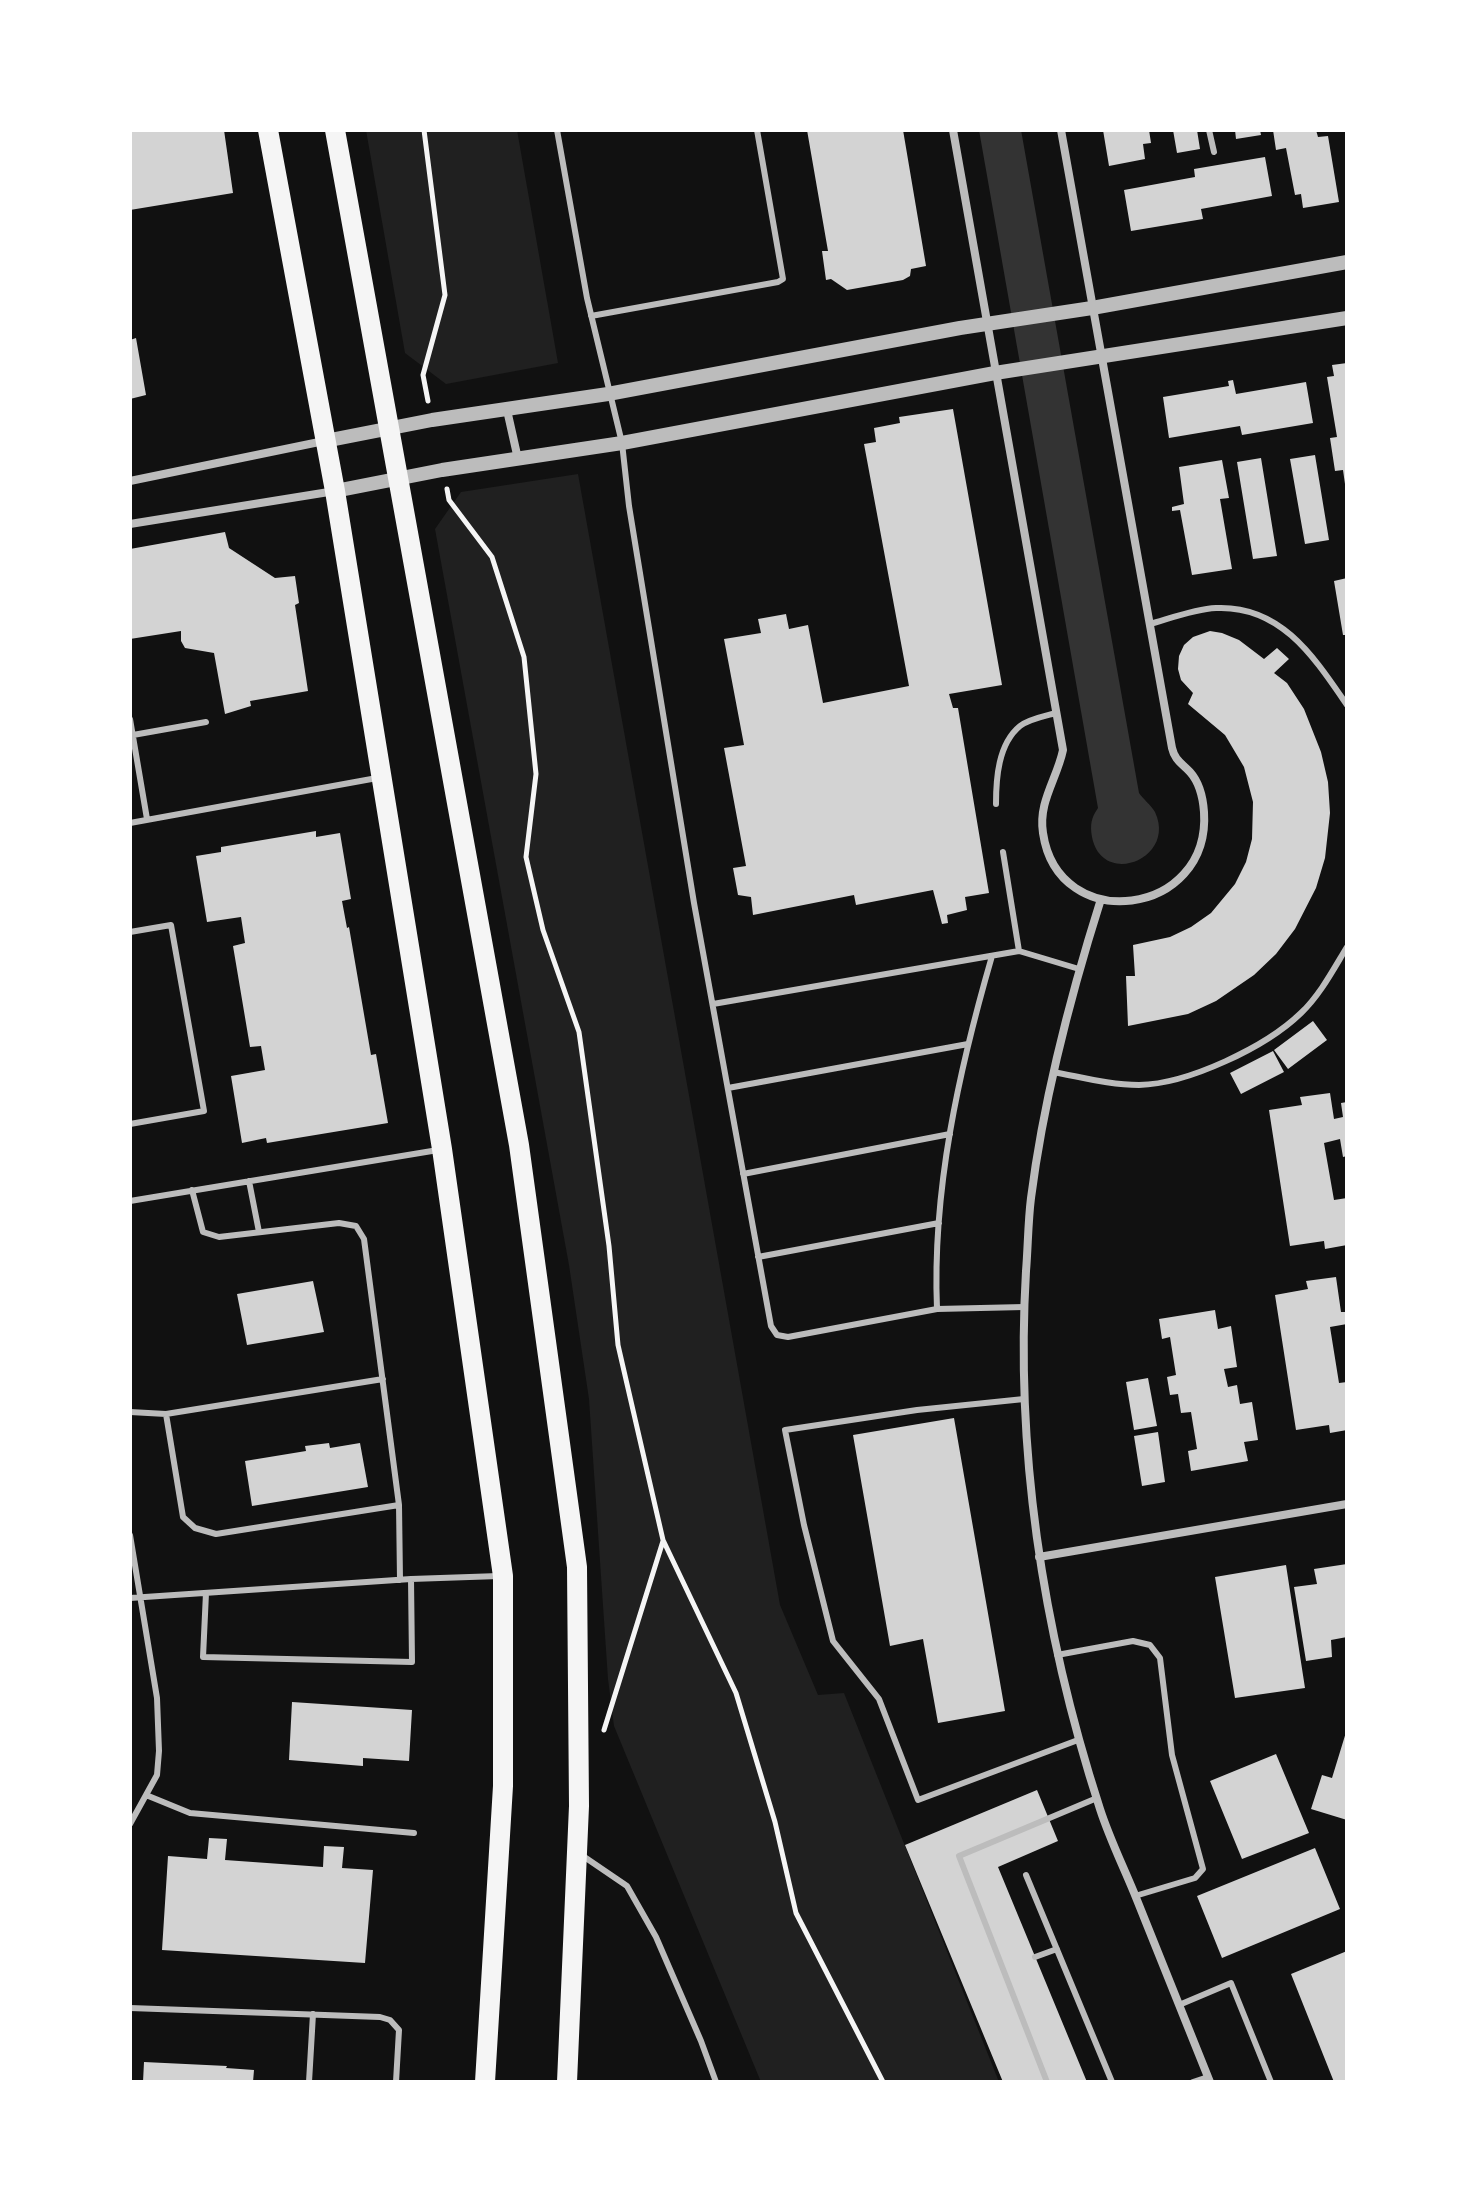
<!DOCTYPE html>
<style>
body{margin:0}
#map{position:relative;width:1477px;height:2212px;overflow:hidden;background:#111;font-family:Rubik,sans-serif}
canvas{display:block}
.frame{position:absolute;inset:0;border:132px solid #fff;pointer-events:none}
</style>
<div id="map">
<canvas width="1477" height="2212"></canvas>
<div class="frame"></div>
</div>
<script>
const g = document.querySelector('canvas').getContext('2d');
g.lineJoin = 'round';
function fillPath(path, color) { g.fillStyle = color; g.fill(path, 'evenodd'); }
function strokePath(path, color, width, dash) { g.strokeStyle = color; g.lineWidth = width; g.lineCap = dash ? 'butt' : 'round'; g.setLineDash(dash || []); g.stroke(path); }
fillPath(new Path2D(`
 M366 130H517L558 363 446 384 405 353Z
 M578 474 780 1605 818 1695 844 1693 999 2082H761L614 1726 608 1679 589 1399 569 1265 435 529 461 492Z`), '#202020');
fillPath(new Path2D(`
 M979 130H1021L1139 793C1143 799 1151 805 1155 812 1177 859 1102 888 1092 837 1090 825 1091 818 1098 808Z`), '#333');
fillPath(new Path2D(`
 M130 130H224L233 193 130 210Z
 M807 130H903L926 266 911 269 910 276 903 280 847 290 831 279 826 280 822 251H828Z
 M1103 130H1149L1151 143 1143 144 1145 159 1109 166Z
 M1173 130H1197L1200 149 1177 153Z
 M1235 130H1260L1261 135 1236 139Z
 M1273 130H1316L1318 137 1328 136 1339 202 1303 208 1301 194 1295 195 1286 148 1276 150Z
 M1265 157 1272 196 1201 209 1203 219 1131 231 1124 190 1195 177 1194 169Z
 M136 338 146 395 130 399V340Z
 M1347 363V484H1345L1343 470 1335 471 1330 438 1337 437 1327 377 1334 376 1332 365Z
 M1233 380 1236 394 1306 382 1313 423 1242 435 1240 426 1169 438 1163 397 1229 386 1228 381Z
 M953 409 1002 685 949 694 953 708H958L989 893 965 897 967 910 947 915 948 923 942 924 933 890 856 905 854 895 753 915 751 897 738 895 733 868 746 866 724 748 744 745 724 639 761 633 758 619 786 614 789 629 808 625 823 703 909 686 864 444 876 442 874 428 900 423 899 417Z
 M1315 455 1329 540 1305 544 1290 459Z
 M1261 458 1277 556 1253 559 1237 462Z
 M1222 460 1229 498 1220 499 1232 569 1192 575 1180 510 1172 511V507L1184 504 1179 467Z
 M225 532 229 548 275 578 295 576 299 603 295 605 308 691 250 701 251 706 225 714 214 653 185 648 181 641V631L130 639V549Z
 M1347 578V635H1343L1334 581Z
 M1210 631 1222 633 1239 640 1264 659 1277 648 1289 659 1274 673 1287 683 1304 709 1321 752 1328 782 1330 813 1325 858 1316 888 1295 929 1276 954 1254 975 1216 1001 1188 1014 1128 1026 1126 976H1135L1133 945 1170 937 1191 927 1211 913 1235 884 1246 862 1252 839 1253 802 1244 767 1225 735 1188 704 1193 693 1181 680 1178 669 1179 656 1184 645 1193 637Z
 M316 831V837L340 833 351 899 342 901 347 928 349 927 371 1055 376 1054 388 1123 267 1143 266 1138 242 1143 231 1076 265 1070 261 1046 250 1047 233 946 245 943 241 917 207 922 196 856 221 852V847Z
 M1313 1021 1327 1040 1288 1069 1274 1050Z
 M1273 1051 1284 1072 1241 1094 1230 1073Z
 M1330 1093 1334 1119 1343 1117 1341 1103 1347 1102V1156L1343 1157 1340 1139 1324 1143 1334 1200 1347 1198V1245L1325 1249 1324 1241 1290 1246 1269 1110 1302 1105 1300 1097Z
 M1336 1277 1341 1312H1347V1324L1330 1327 1339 1383 1347 1382V1430L1330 1433 1329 1425 1296 1430 1275 1295 1308 1289 1306 1281Z
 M313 1281 324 1332 247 1345 237 1294Z
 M1215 1310 1218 1329 1231 1326 1237 1367 1224 1369 1228 1387 1237 1385 1240 1404 1252 1402 1258 1440 1244 1442 1248 1461 1191 1471 1188 1451 1197 1449 1191 1412 1181 1413 1178 1394 1170 1395 1167 1377 1176 1375 1170 1337 1162 1339 1159 1319Z
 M1148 1378 1157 1426 1134 1430 1126 1382Z
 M954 1418 1005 1711 938 1723 923 1639 890 1646 853 1435Z
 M1158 1432 1165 1482 1142 1486 1134 1436Z
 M329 1443 330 1448 360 1443 368 1487 252 1506 245 1461 306 1451 305 1446Z
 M1347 1564V1637L1331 1640 1332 1657 1306 1661 1294 1587 1317 1584 1314 1569Z
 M1286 1565 1305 1688 1235 1698 1215 1577Z
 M292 1702 412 1710 409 1761 363 1758V1766L289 1760Z
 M1347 1729V1820L1311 1809 1322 1775 1332 1778Z
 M1276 1754 1309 1833 1242 1859 1210 1781Z
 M1037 1790 1058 1841 998 1867 1087 2082H1003L905 1845Z
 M209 1838 227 1839 225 1860 323 1867 324 1846 344 1847 342 1868 373 1870 365 1963 162 1950 168 1856 207 1859Z
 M1315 1848 1340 1909 1222 1958 1197 1896Z
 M1347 1951V2081L1334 2082 1291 1974Z
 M144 2062 227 2066 226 2068 254 2070 253 2082H143Z`), '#d3d3d3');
strokePath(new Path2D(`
 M424 130 445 295 423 375 428 401
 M447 489 449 500 492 557 524 657 536 774 526 857 543 930 579 1032 609 1246 618 1345 663 1540 736 1693 775 1822 796 1913 883 2082
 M604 1730 663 1541`), '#f5f5f5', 5);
strokePath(new Path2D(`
 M557 130 587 298 622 443 629 506 694 903 771 1326 777 1335 788 1337 937 1309 1024 1307
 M1209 130 1214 152
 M591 316 778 282 783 279 757 130
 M1150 624C1171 618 1195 609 1216 608 1281 605 1314 657 1347 705
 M130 719 147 819
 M133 735 206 722
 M996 804C996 779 998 744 1020 726 1029 719 1045 716 1056 713
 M130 823 377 778
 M1003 852 1019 951
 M130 932 171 925 204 1111 130 1124
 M713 1004 1019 951 1079 969
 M1053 1072C1081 1077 1110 1085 1139 1085 1188 1084 1266 1047 1301 1013 1320 995 1333 970 1347 947
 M728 1088 968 1044
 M743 1174 950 1134
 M249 1181 259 1232
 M192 1190 203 1232 219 1237 339 1223 356 1226 364 1239 399 1505 400 1580
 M130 1201 438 1150
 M758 1257 939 1223
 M937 1309C932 1190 959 1070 992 956
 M1024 1399 917 1410 785 1430 804 1525 833 1641 879 1699 918 1800 1078 1740
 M130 1412 166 1414 383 1379
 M166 1414 183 1517 195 1528 216 1534 399 1505
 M130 1535 157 1698 159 1751 157 1775 130 1824
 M206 1593 203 1657 412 1662 411 1579
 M130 1598 411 1579 499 1576
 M1057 1655 1133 1641 1150 1645 1160 1658 1172 1755 1203 1869 1195 1878 1135 1896
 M146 1795 190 1813 414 1833
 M580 1854 627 1886 656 1937 701 2041 716 2082
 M1026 1875 1112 2082
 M1035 1957 1057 1949
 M1179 2005 1231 1983 1271 2082
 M130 2008 380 2017 390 2020 399 2030 396 2082
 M309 2082 313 2014
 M1047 2082 959 1856 1097 1798
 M1193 2082 1208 2077`), '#bcbcbc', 6);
strokePath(new Path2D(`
 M953 130 1063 750C1057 779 1038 802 1043 833 1058 936 1211 917 1204 812 1203 798 1199 782 1190 772 1182 763 1175 761 1172 748L1061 130
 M507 410 518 459
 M130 481 324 441
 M130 524 335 491
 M1101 899C1070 997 1044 1096 1031 1198 1028 1222 1028 1247 1026 1271 1015 1456 1043 1633 1100 1809 1110 1840 1125 1870 1137 1900 1161 1961 1186 2021 1210 2082
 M1039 1557 1347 1504`), '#bcbcbc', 8);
strokePath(new Path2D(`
 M325 441 432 420 608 394 960 328 1092 308 1347 262
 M335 491 442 470 622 443 995 373 1347 318`), '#bcbcbc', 14);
strokePath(new Path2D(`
 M268 130 335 491 442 1149 503 1576V1786L485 2082
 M335 130 519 1145 577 1567 579 1806 567 2082`), '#f5f5f5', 20);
</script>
